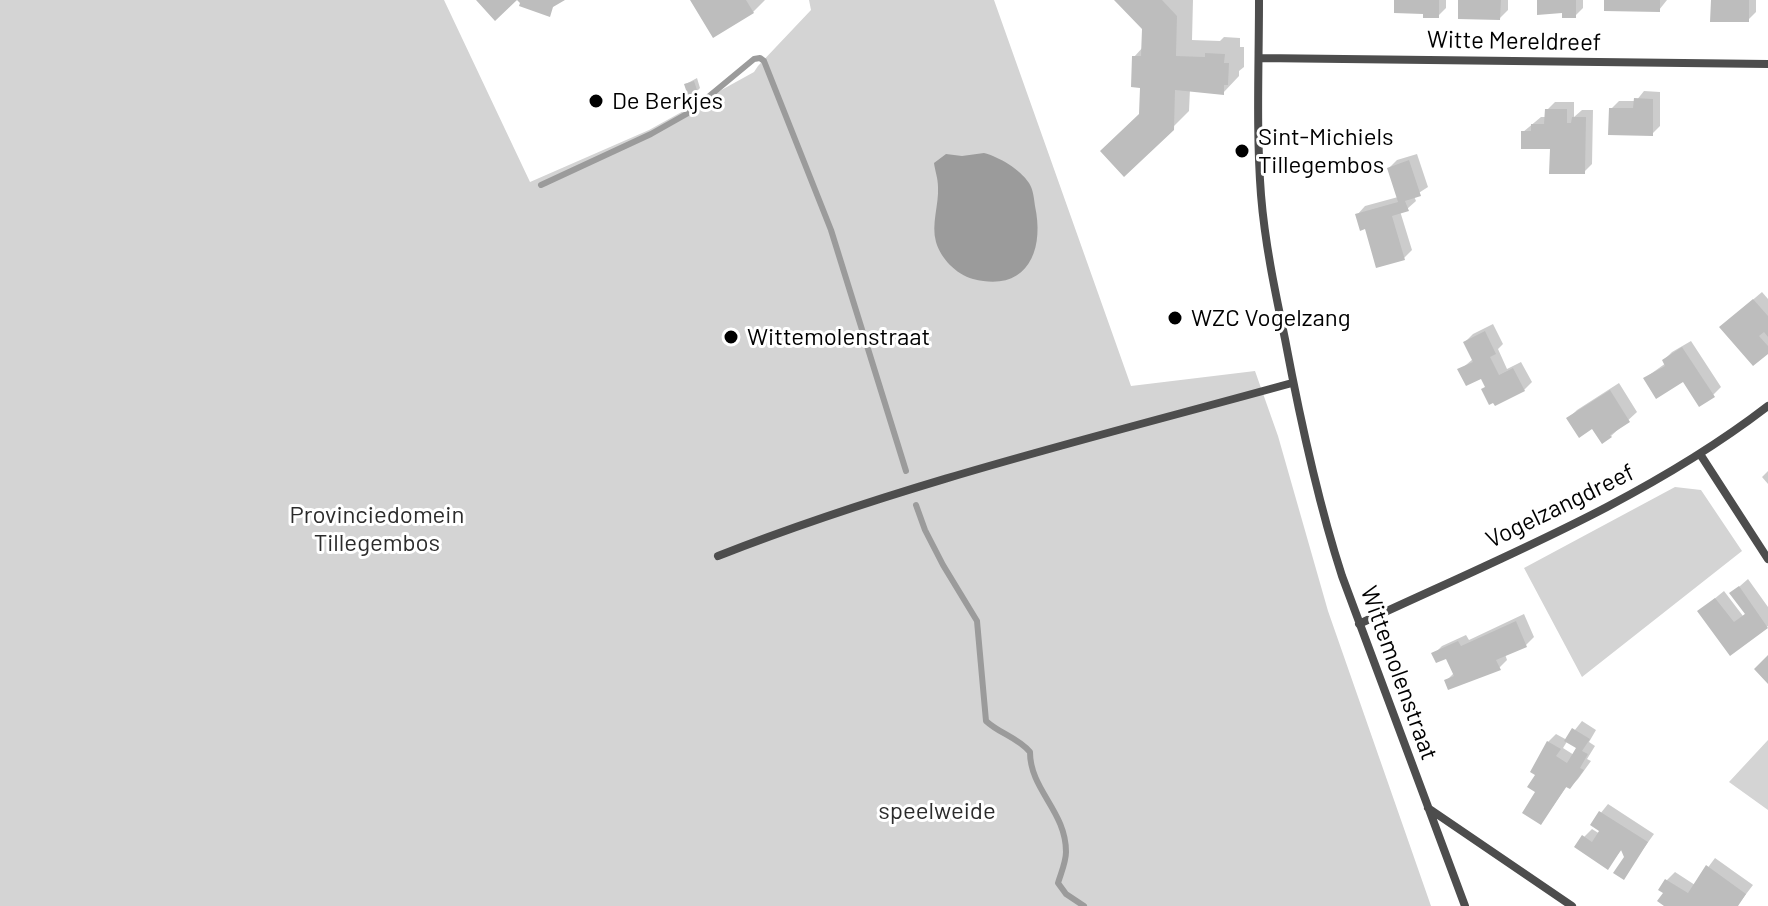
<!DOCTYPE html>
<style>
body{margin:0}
canvas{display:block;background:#fff}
</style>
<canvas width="1768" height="906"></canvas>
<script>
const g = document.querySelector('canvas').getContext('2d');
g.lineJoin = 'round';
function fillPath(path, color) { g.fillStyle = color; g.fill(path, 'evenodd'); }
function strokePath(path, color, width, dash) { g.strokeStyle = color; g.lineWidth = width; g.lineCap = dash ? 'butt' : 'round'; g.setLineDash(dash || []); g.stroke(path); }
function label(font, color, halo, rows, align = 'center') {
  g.font = font + ' Barlow,sans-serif'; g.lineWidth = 6; g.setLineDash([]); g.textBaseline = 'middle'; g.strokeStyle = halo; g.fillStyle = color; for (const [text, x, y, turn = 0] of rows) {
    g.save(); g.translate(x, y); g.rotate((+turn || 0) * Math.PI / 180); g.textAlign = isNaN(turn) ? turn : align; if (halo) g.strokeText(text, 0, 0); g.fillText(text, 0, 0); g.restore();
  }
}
fillPath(new Path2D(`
 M0 0H444L530 182 649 130 754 72 758 66 811 10 809 0H994L1131 386 1255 371 1278 436 1328 611 1431 906H0Z
 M1675 487 1701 490 1742 551 1582 677 1524 568Z
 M1768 740V810L1729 782Z`), '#d4d4d4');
fillPath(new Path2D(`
 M984 153C999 157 1020 169 1029 183 1033 189 1034 198 1035 206 1045 252 1026 293 973 279 956 274 941 259 936 242 931 224 939 205 938 187 938 178 935 171 934 163L946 154 962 156Z`), '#9b9b9b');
fillPath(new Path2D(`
 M692 0H765L753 12Z
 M1118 0H1193L1192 40 1220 41 1224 37 1240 38V47H1244V67L1239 71V76L1223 93 1190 89 1189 111 1172 128 1141 114 1142 86 1134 57 1143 47 1144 29Z
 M1397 0H1446V8L1438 16Z
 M1460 0H1508V10L1500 18Z
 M1538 0H1583V8L1575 16Z
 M1606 0H1667L1659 10Z
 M1713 0H1756V12L1748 20Z
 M697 78 700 88 697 91 686 84Z
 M1644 91 1660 92V126L1652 134 1611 109 1619 101H1636Z
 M1555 102H1574V117L1582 110H1593L1592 164 1584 172 1552 147 1523 132 1541 117H1547V110Z
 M1417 154 1428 187 1414 196 1416 201 1407 209 1400 211 1412 250 1404 258 1366 227 1357 215 1365 206 1398 197 1389 168 1397 160Z
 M1762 292 1768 299V351L1729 320Z
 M1493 324 1503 344 1498 349 1507 369 1521 362 1532 382 1524 390 1487 386 1482 376 1460 370 1473 359 1465 342 1473 334Z
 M1691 341 1721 387 1713 395 1684 379 1645 378 1666 363 1664 360 1672 352Z
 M1619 383 1637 412 1611 436 1569 418 1577 410Z
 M1768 471V484L1762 477Z
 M1748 579 1768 607V626L1731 653 1708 604 1724 591 1743 616 1746 613 1732 593Z
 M1524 614 1534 637 1526 645 1505 654 1507 660 1499 668 1446 681 1454 673 1447 656 1434 654 1442 646 1466 635 1469 640Z
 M1582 721 1596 730 1589 742 1595 746 1587 759 1591 761 1578 779 1570 787 1567 786 1541 823 1538 774 1548 742 1556 734 1567 740ZM1568 740 1579 748 1574 755 1563 748Z
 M1608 804 1654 834 1623 877 1626 857 1622 849 1608 867 1584 837 1592 829 1600 834 1602 831 1592 824Z
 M1715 858 1753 885 1737 906H1668L1667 880 1675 872 1695 885Z`), '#0003');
strokePath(new Path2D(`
 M541 185 651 134 690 112 754 59 760 58 764 61 831 230 906 471
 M916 505 925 530 943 565 977 621 986 721C1000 734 1017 737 1030 752 1030 790 1066 811 1066 852 1066 862 1061 873 1058 883L1066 894 1084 906`), '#9b9b9b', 6);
fillPath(new Path2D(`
 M476 0H565L553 7 550 17 519 6 520 3 517 0 495 21Z
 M690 0H746L754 13 713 38Z
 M1114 0H1162L1177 16 1176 56 1205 57V53L1225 54 1224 63H1229L1228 85H1224V95L1175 90 1174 130 1124 177 1100 151 1139 114 1140 88 1131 87 1132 56H1141L1142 29Z
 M1394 0H1439V18H1423V14L1394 13Z
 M1458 0H1501L1500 20 1458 19Z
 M1537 0H1576V18H1562V13L1537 15Z
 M1604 0H1660V12L1604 11Z
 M1711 0H1749V22H1710Z
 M694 81 698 93 688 96 684 84Z
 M1634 98 1653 99V136L1608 135 1609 108H1633Z
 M1545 109H1567V123H1571L1572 117H1586L1585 174H1549L1550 149H1521V131H1531V124H1544Z
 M1409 160 1421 196 1405 201 1409 211 1392 216 1405 260 1376 268 1365 229 1360 231 1355 214 1398 202 1387 168Z
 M1753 299 1768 316V337L1764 332 1759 336 1768 346V354L1753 366 1719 327Z
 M1485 331 1496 354 1490 357 1499 375 1513 368 1525 391 1495 406 1493 403 1489 405 1481 389 1485 387 1481 379 1466 386 1457 369 1473 362 1463 342Z
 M1682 347 1715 397 1699 407 1683 382 1656 399 1643 378 1665 366 1662 360Z
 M1610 390 1630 422 1610 435 1612 437 1602 444 1592 429 1579 438 1566 418Z
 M1739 586 1768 628 1730 656 1697 611 1715 598 1734 622 1745 614 1729 593Z
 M1516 621 1527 647 1496 660 1501 670 1448 690 1444 680 1454 676 1446 659 1436 663 1431 653 1458 641 1461 646Z
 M1768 655V684L1754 669Z
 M1572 728 1590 739 1582 751 1588 754 1580 768 1584 770 1570 789 1566 787 1541 825 1522 813 1535 792 1527 787 1535 775 1530 772 1547 741 1561 749 1556 756 1567 763 1576 748 1564 741Z
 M1599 811 1648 842 1624 880 1613 873 1624 857 1621 850 1608 870 1574 847 1582 835 1592 842 1599 831 1590 825Z
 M1706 865 1746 894 1738 906H1664L1657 901 1663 893 1658 890 1665 879 1688 893Z`), '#bdbdbd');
strokePath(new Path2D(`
 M1259 0C1259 65 1256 130 1261 195 1265 244 1275 291 1285 339 1300 419 1317 499 1342 576L1465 906
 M1259 58 1768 64
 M1700 454 1768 559
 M718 556C904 483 1100 436 1292 383
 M1359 624C1498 559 1646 500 1768 406
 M1428 808 1572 906`), '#4d4d4d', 8);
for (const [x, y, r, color] of [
 [596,101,8,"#000"],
 [1242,151,8,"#000"],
 [1175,318,8,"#000"],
 [731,337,8,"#000"]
]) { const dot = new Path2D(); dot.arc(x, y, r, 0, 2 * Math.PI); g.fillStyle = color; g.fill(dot); strokePath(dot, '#fff', 3); }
label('24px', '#000', '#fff', [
 ["Witte Mereldreef",1514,41,1],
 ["Vogelzangdreef",1560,506,-26],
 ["Wittemolenstraat",1399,673,70]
]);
label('24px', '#000', '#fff', [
 ["De Berkjes",612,101],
 ["Sint-Michiels",1258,137],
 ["Tillegembos",1258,165],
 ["WZC Vogelzang",1191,318],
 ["Wittemolenstraat",747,337]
], 'left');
label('24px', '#2b2b2b', '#fff', [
 ["Provinciedomein",377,515],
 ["Tillegembos",377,543],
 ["speelweide",937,811]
]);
</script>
